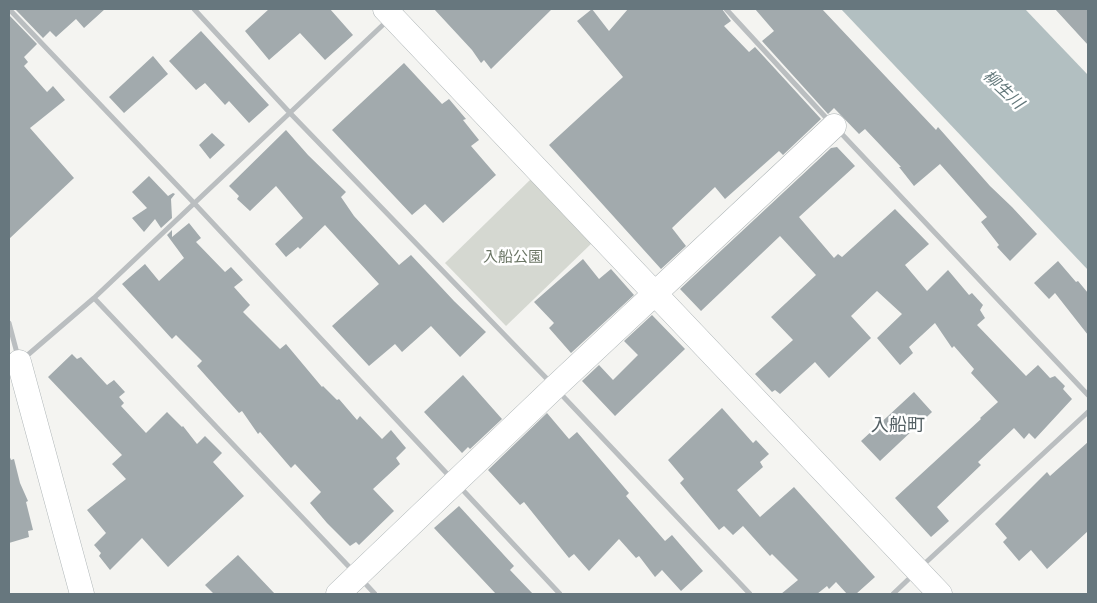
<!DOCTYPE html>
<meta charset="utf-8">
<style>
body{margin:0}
#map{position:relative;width:1097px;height:603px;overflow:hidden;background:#f4f4f1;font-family:"IBM Plex Sans",sans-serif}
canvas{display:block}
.frame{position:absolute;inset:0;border:10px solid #67777e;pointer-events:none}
</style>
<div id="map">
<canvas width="1097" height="603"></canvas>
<div class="frame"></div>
</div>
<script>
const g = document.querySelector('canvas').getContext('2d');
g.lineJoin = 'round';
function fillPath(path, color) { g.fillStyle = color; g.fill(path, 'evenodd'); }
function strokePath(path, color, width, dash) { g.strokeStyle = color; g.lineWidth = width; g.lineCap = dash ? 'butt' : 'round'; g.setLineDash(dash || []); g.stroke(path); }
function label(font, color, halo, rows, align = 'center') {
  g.font = font + ' "IBM Plex Sans","Noto Sans JP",sans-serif'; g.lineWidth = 5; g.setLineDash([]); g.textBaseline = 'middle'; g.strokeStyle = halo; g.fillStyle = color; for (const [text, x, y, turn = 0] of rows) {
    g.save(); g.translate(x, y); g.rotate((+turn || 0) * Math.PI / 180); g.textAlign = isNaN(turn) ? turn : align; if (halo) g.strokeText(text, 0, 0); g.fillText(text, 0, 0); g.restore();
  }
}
fillPath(new Path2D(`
 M531 179 592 243 506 326 445 263Z`), '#d5d8d1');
fillPath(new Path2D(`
 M841 9H1025L1088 75V270Z`), '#b2bfc1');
fillPath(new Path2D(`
 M15 9H105L84 28 76 19 56 37 50 31 43 38Z
 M269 9H330L353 35 325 60 300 33 269 60 245 31Z
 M434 9H552L491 69 484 60 481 63 472 50Z
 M592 9 609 31 628 9H722L731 21 724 26 749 52 755 47 821 119 783 155 779 151 725 199 715 187 672 228 686 246 661 269 549 145 623 77 577 21Z
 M755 9H822L936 130 938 127 990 186 1012 207 1037 234 1010 261 997 247 999 245 981 222 987 217 940 164 914 186 899 167H901L865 129 859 134 834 108 828 114 762 41 774 31Z
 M1055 9H1088V45Z
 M9 15 37 44 24 57 28 62 24 66 47 92 53 86 65 100 30 128 74 178 9 239Z
 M201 31 269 105 249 123 229 101 225 105 205 83 196 90 169 61Z
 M153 56 168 74 124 113 109 97Z
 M404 63 442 104 449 99 466 119 463 120 479 140 471 146 496 175 443 223 425 204 412 215 332 130Z
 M286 130 308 155 346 192 341 197 354 216 399 265 411 255 454 301 486 332 460 357 431 326 402 352 395 344 369 366 332 326 379 284 325 225 300 249 298 247 286 257 275 244 303 218 276 186 250 211 237 199 239 196 229 186Z
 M212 133 225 145 210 159 199 145Z
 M837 147 855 166 799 217 834 258 838 254 842 257 895 209 929 244 905 265 927 291 948 270 969 295 972 293 983 305 980 310 985 318 977 325 1026 376 1038 365 1050 378 1055 376 1065 386 1063 389 1072 399 1035 439 1029 433 1024 439 1014 428 978 462 981 465 937 507 949 521 931 537 895 498 981 419 980 418 998 402 971 373 974 369 954 346 952 348 935 323 909 347 913 353 900 365 877 338 902 314 877 291 851 316 871 338 829 378 815 362 780 394 775 390 772 392 755 374 793 340 771 317 816 275 780 236 701 311 680 289 831 148Z
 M149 176 168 196 173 193 175 194 171 199 172 218 161 228 155 219 144 232 132 218 147 208 132 192Z
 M189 223 201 238 196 242 225 272 231 267 243 280 234 287 250 305 243 312 280 349 286 344 322 387 323 386 337 400 339 399 357 420 360 416 382 439 391 430 406 448 396 458 400 464 373 489 394 511 359 545 356 542 350 546 327 523 310 503 321 492 295 464 291 468 260 432 258 434 242 411 239 413 197 366 202 361 176 335 172 339 122 284 145 264 159 281 184 258 167 235 172 230V237Z
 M583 259 599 279 611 269 634 295 571 353 549 328 554 323 534 302Z
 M1058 261 1076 282 1078 281 1088 293V335L1055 293 1049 299 1034 283Z
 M652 315 685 349 615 416 582 381 599 365 613 380 638 355 624 341Z
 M72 354 77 359 81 357 107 385 114 380 125 392 119 397 124 403 121 406 146 433 167 412 182 427 183 426 197 444 205 436 222 453 213 462 244 496 168 567 142 538 110 570 99 556 101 553 94 545 106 533 87 510 126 479 112 464 122 455 48 377Z
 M463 375 502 419 470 449 468 447 462 453 424 412Z
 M914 392 932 412 880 461 861 441Z
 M722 408 753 443 756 440 769 454 760 462 763 467 737 490 760 517 794 487 875 577 856 594H847L836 582 829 589 827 586 817 594H781L798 580 772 554 770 556 743 526 733 535 724 526 719 530 680 483 684 479 668 460Z
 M547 413 569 439 577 432 629 493 626 496 665 541 672 535 703 571 681 591 662 570 655 577 639 556 636 558 619 539 589 571 574 554 569 558 524 502 520 505 488 470Z
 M1088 442V531L1047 569 1031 550 1019 561 1003 542 1007 538 995 524 1047 472 1050 476Z
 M9 455 11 460 14 459 20 483 28 501 26 502 33 530 28 531 29 537 9 543Z
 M459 506 514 566 510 570 533 594H496L434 528Z
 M238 555 275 594H214L205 585Z`), '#a2aaad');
const secondary = new Path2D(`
 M385 9 940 594
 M19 362 82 594
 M338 594 555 387 834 126`);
strokePath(secondary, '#acb3b5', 25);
strokePath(new Path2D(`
 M9 9 194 203 451 478
 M194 9 290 113 551 383
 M726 9 830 122
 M838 130 1088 395
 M94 298 354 572
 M9 323 18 357
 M23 359 94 298 387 21
 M558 391 750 594
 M459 486 560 594
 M922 566 1088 412
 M362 580 375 594
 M893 594 914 574`), '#babec0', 5);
strokePath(secondary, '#fff', 24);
label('15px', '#6b7665', '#fff', [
 ["入船公園",513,258]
]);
label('italic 16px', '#63787b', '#fff', [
 ["柳生川",1003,90,43]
]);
label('18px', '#546064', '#fff', [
 ["入船町",898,426]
]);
</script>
